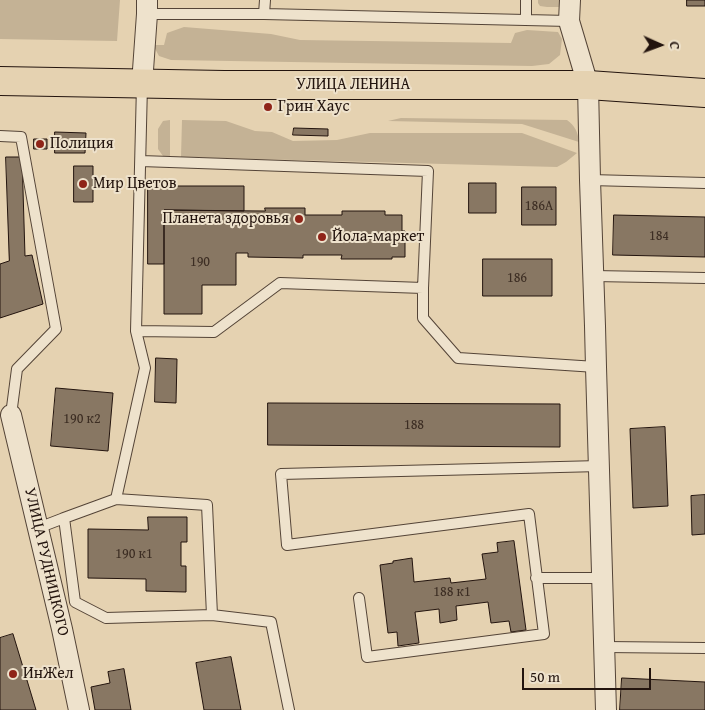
<!DOCTYPE html>
<meta charset="utf-8">
<style>
body{margin:0}
#map{position:relative;width:705px;height:710px;overflow:hidden;background:#e5d2b1;font-family:"Gentium Book Plus",serif}
canvas{display:block}
.north{position:absolute;left:635px;top:20px;width:50px;height:50px;-webkit-text-stroke:4px #eee2cc;paint-order:stroke;rotate:92deg;font-size:14px;font-weight:700;line-height:20px;text-align:center;color:#23140e}
.north::after{content:'';display:block;margin:auto;width:18px;height:22px;background:#23140e;clip-path:polygon(50% 0,100% 100%,50% 72%,0 100%)}
.scale{position:absolute;left:522px;top:668px;width:129px;height:22px;box-sizing:border-box;border:2px solid #23140e;border-top:0;padding-left:6px;font-size:15px;line-height:18px;white-space:nowrap;color:#23140e;-webkit-text-stroke:4px #eee2cc;paint-order:stroke}
</style>
<div id="map">
<canvas width="705" height="710"></canvas>
<div class="north">С</div>
<div class="scale">50 m</div>
</div>
<script>
const g = document.querySelector('canvas').getContext('2d');
g.lineJoin = 'round';
function fillPath(path, color) { g.fillStyle = color; g.fill(path, 'evenodd'); }
function strokePath(path, color, width, dash) { g.strokeStyle = color; g.lineWidth = width; g.lineCap = dash ? 'butt' : 'round'; g.setLineDash(dash || []); g.stroke(path); }
function label(font, color, halo, rows, align = 'center') {
  g.font = font + ' "Gentium Book Plus",serif'; g.lineWidth = 4; g.setLineDash([]); g.textBaseline = 'middle'; g.strokeStyle = halo; g.fillStyle = color; for (const [text, x, y, turn = 0] of rows) {
    g.save(); g.translate(x, y); g.rotate((+turn || 0) * Math.PI / 180); g.textAlign = isNaN(turn) ? turn : align; if (halo) g.strokeText(text, 0, 0); g.fillText(text, 0, 0); g.restore();
  }
}
fillPath(new Path2D(`
 M0 0H120L117 41 0 39Z
 M538 0H561V7H547L540 6 538 3Z
 M184 27 271 34 300 40 511 43 515 33 527 30 558 32 562 39 560 55 549 64 532 66 171 60 159 56 153 45H164L167 33Z
 M401 118 567 120C575 126 578 132 579 142L522 124 388 121Z
 M170 120V157L163 156 158 149V129L163 121Z
 M182 120 226 121 255 131 272 132 293 141 337 140 370 133H522L577 153 566 162 557 167 181 157Z`), '#c4b295');
const building = new Path2D(`
 M687 0H705V6H687Z
 M294 128 328 129V136L293 135Z
 M55 132 86 133 85 153H55Z
 M34 139H47V149H34Z
 M6 157H22L25 256 32 255 43 304 0 318V264L9 261Z
 M74 166H93V202H74Z
 M469 183H496V213H469Z
 M148 186H244V211L164 210V264H148Z
 M522 187H556V225H522Z
 M265 208H305V215H342V211H385V215H402V231H405V257H392V259H341L342 255H303V258L248 257V253H236V285H202V314H164V210L265 211Z
 M614 215 705 217V257L613 255Z
 M483 259H552V296H483Z
 M156 358 177 359 176 403 155 402Z
 M56 388 113 393 108 451 51 446Z
 M268 403 560 404V447L268 445Z
 M665 427 668 506 633 508 630 429Z
 M705 495V534L692 535 691 496Z
 M148 517H187V542H181V566H186V592L146 591V579L88 578V529L148 530Z
 M514 541 526 630 511 632 509 621 491 623 488 602 456 606 457 620 440 623 439 609 415 612 419 643 398 646 397 632 388 633 380 565 393 563V561L412 558 414 582 450 578 451 583 486 579 482 554 498 552 497 543Z
 M13 634 36 710H0V638Z
 M231 657 241 710H204L196 663Z
 M124 669 131 710H95L91 687 110 683 108 672Z
 M622 678 705 682V710H620Z`);
fillPath(building, '#887763');
strokePath(building, '#23140e', 1);
const lane = new Path2D(`
 M147 14H264L569 21
 M264 14 265 0
 M526 19V0
 M142 85 136 331 214 332 280 283 423 288V318L458 358 596 367
 M0 136 21 137 56 329 17 369 11 415
 M141 161 428 171 423 288
 M590 180 705 183
 M594 276 705 278
 M136 331 145 368 116 499 207 505 212 615
 M116 499 64 518 75 602 106 618 212 615 271 622 289 710
 M38 528 64 518
 M536 578H603
 M359 598 367 657 544 634 529 514 287 545 281 474 600 466
 M605 647 705 648`);
const street = new Path2D(`
 M570 0 569 21 588 85 590 180 595 326 596 367 606 710
 M142 84 147 14V0
 M11 415 62 629 79 710`);
const primary = new Path2D(`
 M0 81 224 85H588L705 93`);
strokePath(lane, '#544437', 12);
strokePath(street, '#544437', 22);
strokePath(primary, '#23140e', 30);
strokePath(lane, '#eee2cc', 10);
strokePath(street, '#eee2cc', 20);
strokePath(primary, '#e5d2b1', 28);
for (const [x, y, r, color] of [
 [268,107,5,"#8f2418"],
 [40,144,5,"#8f2418"],
 [83,184,5,"#8f2418"],
 [299,219,5,"#8f2418"],
 [322,237,5,"#8f2418"],
 [13,674,5,"#8f2418"]
]) { const dot = new Path2D(); dot.arc(x, y, r, 0, 2 * Math.PI); g.fillStyle = color; g.fill(dot); strokePath(dot, '#eee2cc', 2); }
label('14px', '#3c2d23', null, [
 ["186А",539,206],
 ["184",659,236],
 ["190",200,262],
 ["186",517,278],
 ["190 к2",82,419],
 ["188",414,425],
 ["190 к1",134,554],
 ["188 к1",452,592]
]);
label('16px', '#23140e', '#eee2cc', [
 ["УЛИЦА ЛЕНИНА",353,85],
 ["УЛИЦА РУДНИЦКОГО",46,562,77]
]);
label('16px', '#23140e', '#eee2cc', [
 ["Грин Хаус",278,107],
 ["Полиция",50,144],
 ["Мир Цветов",93,184],
 ["Планета здоровья",289,219,"right"],
 ["Йола-маркет",332,237],
 ["ИнЖел",23,674]
], 'left');
</script>
